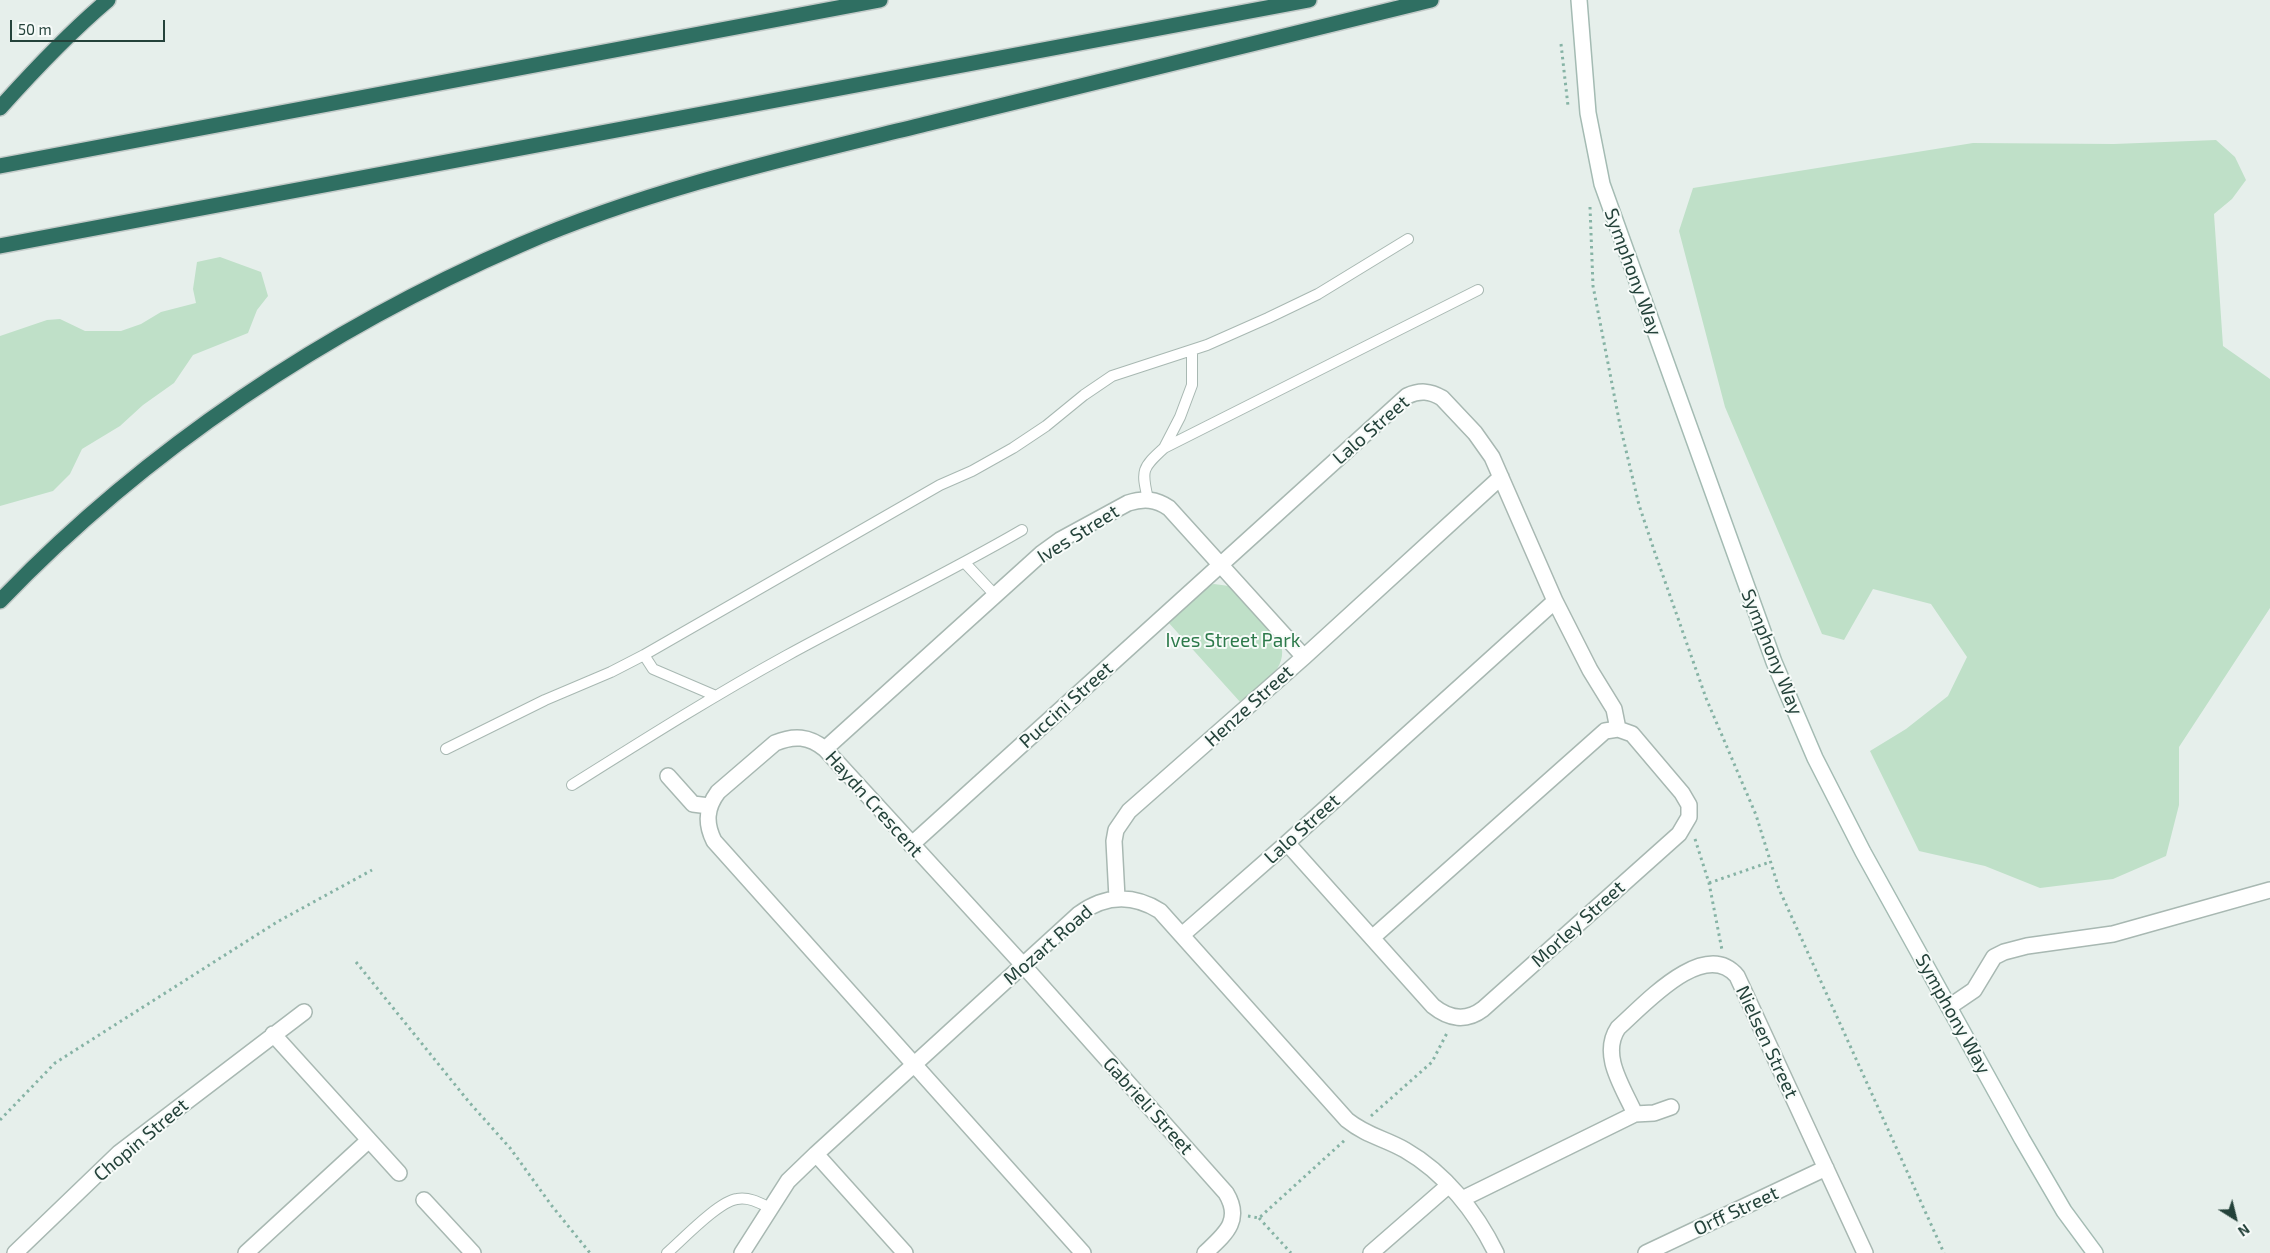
<!DOCTYPE html>
<style>
body{margin:0}
#map{position:relative;width:2270px;height:1253px;overflow:hidden;background:#e6efeb;font-family:"Exo 2",sans-serif}
canvas{display:block}
.north{position:absolute;left:2210px;top:1193px;width:50px;height:50px;-webkit-text-stroke:4px #f7fbf9;paint-order:stroke;rotate:144deg;font-size:14px;font-weight:700;line-height:20px;text-align:center;color:#24423a}
.north::after{content:'';display:block;margin:auto;width:18px;height:22px;background:#24423a;clip-path:polygon(50% 0,100% 100%,50% 72%,0 100%)}
.scale{position:absolute;left:10px;top:20px;width:155px;height:22px;box-sizing:border-box;border:2px solid #24423a;border-top:0;padding-left:6px;font-size:15px;line-height:18px;white-space:nowrap;color:#24423a;-webkit-text-stroke:4px #f7fbf9;paint-order:stroke}
</style>
<div id="map">
<canvas width="2270" height="1253"></canvas>
<div class="north">N</div>
<div class="scale">50 m</div>
</div>
<script>
const g = document.querySelector('canvas').getContext('2d');
g.lineJoin = 'round';
function fillPath(path, color) { g.fillStyle = color; g.fill(path, 'evenodd'); }
function strokePath(path, color, width, dash) { g.strokeStyle = color; g.lineWidth = width; g.lineCap = dash ? 'butt' : 'round'; g.setLineDash(dash || []); g.stroke(path); }
function label(font, color, halo, rows, align = 'center') {
  g.font = font + ' "Exo 2",sans-serif'; g.lineWidth = 4; g.setLineDash([]); g.textBaseline = 'middle'; g.strokeStyle = halo; g.fillStyle = color; for (const [text, x, y, turn = 0] of rows) {
    g.save(); g.translate(x, y); g.rotate((+turn || 0) * Math.PI / 180); g.textAlign = isNaN(turn) ? turn : align; if (halo) g.strokeText(text, 0, 0); g.fillText(text, 0, 0); g.restore();
  }
}
fillPath(new Path2D(`
 M2216 140 2235 157 2246 180 2232 199 2214 214 2223 346 2270 379V608L2179 747V805L2166 856 2113 879 2040 888 1985 866 1919 851 1870 751 1906 729 1948 696 1967 657 1931 604 1873 589 1844 640 1822 634 1725 407 1679 231 1693 188 1973 143 2114 144Z
 M220 257 261 272 268 296 257 310 248 333 193 355 174 383 143 405 120 426 82 449 70 474 53 491 0 506V336L47 320 60 319 85 331H121L141 324 161 312 196 303 193 289 197 262Z
 M1214 584 1229 586 1235 591 1280 642C1291 669 1258 687 1241 703L1168 622 1207 586Z`), '#bfe0c8');
const service = new Path2D(`
 M1164 448 1180 417 1192 385V351
 M1148 499C1141 470 1142 468 1164 448L1478 290
 M965 563 995 595
 M644 655 653 669 716 696
 M446 749 545 700 611 672 644 655 940 485 972 471 1013 448 1046 426 1084 395 1112 376 1207 345 1268 318 1318 294 1408 239
 M572 785C642 741 713 696 786 656 864 613 945 575 1022 530
 M667 1253C682 1240 719 1201 737 1199 750 1197 760 1203 770 1208`);
const minor = new Path2D(`
 M1555 601 1590 670 1614 709 1618 729
 M825 749 1042 553 1060 540 1128 503C1144 498 1156 499 1169 508L1304 657
 M668 776 693 804 709 806
 M1287 843 1433 1006C1449 1019 1466 1022 1483 1009L1679 834 1689 817V805L1682 793 1632 734 1618 729 1605 731 1372 938
 M911 845 1407 396C1420 390 1430 391 1442 398L1475 433 1492 457 1555 601 1287 843 1182 935
 M1117 898 1114 841 1116 830 1129 811 1304 657 1501 477
 M1949 1007 1974 990 1994 957 2004 952 2027 946 2113 934 2270 890
 M273 1034 399 1173
 M1635 1114 1654 1113 1671 1107
 M816 1154 905 1253
 M1462 1199 1635 1114C1623 1087 1600 1055 1618 1028 1643 1006 1704 937 1737 976L1865 1253
 M424 1200 473 1253
 M15 1253 119 1153 304 1012
 M246 1253 369 1140
 M742 1253 788 1181 816 1154 1079 914C1105 895 1133 894 1160 911L1347 1120C1367 1136 1384 1138 1405 1150 1445 1173 1476 1212 1496 1253
 M1083 1253 714 841C705 823 706 808 718 792L775 743C794 735 809 736 825 749L1023 965 1226 1193C1243 1221 1224 1235 1205 1253
 M1371 1253 1449 1185
 M1646 1253 1826 1168`);
const secondary = new Path2D(`
 M1579 0 1588 113 1602 184 1774 662 1815 758 1863 852 2022 1139 2064 1211 2095 1253`);
const motorway = new Path2D(`
 M0 108C34 70 69 33 108 0
 M0 166 880 0
 M0 246 1309 0
 M0 601C146 449 326 329 520 245 651 188 792 157 930 123 1097 82 1264 41 1431 0`);
strokePath(service, '#a8b8b2', 12);
strokePath(minor, '#a8b8b2', 18);
strokePath(secondary, '#a4bbb3', 18);
strokePath(motorway, '#c2cac8', 18);
strokePath(new Path2D(`
 M1561 44 1568 106
 M1590 207 1593 286 1620 425 1639 505 1655 553 1706 698 1756 815 1779 889 1944 1253
 M1695 839 1709 883 1722 950
 M1709 883 1770 862
 M356 962 469 1102 510 1148 552 1206 590 1253
 M1371 1116 1432 1062 1447 1033
 M0 1120 55 1063 277 922 372 870
 M1248 1216 1259 1218 1346 1139
 M1259 1218 1291 1253`), '#86b3a5', 3, [2.5, 4]);
strokePath(service, '#fff', 10);
strokePath(minor, '#fff', 15);
strokePath(secondary, '#fff', 15);
strokePath(motorway, '#2f6f62', 15);
label('19px', '#24423a', '#f7fbf9', [
 ["Symphony Way",1633,272,70],
 ["Lalo Street",1371,430,-41],
 ["Ives Street",1078,534,-32],
 ["Symphony Way",1772,652,68],
 ["Puccini Street",1066,705,-42],
 ["Henze Street",1249,706,-42],
 ["Haydn Crescent",874,804,48],
 ["Lalo Street",1302,829,-42],
 ["Morley Street",1578,924,-42],
 ["Mozart Road",1048,945,-41],
 ["Symphony Way",1953,1014,61],
 ["Nielsen Street",1767,1042,65],
 ["Gabrieli Street",1148,1106,48],
 ["Chopin Street",141,1140,-40],
 ["Orff Street",1736,1211,-25]
]);
label('19px', '#2d7a4b', '#f7fbf9', [
 ["Ives Street Park",1233,641]
]);
</script>
